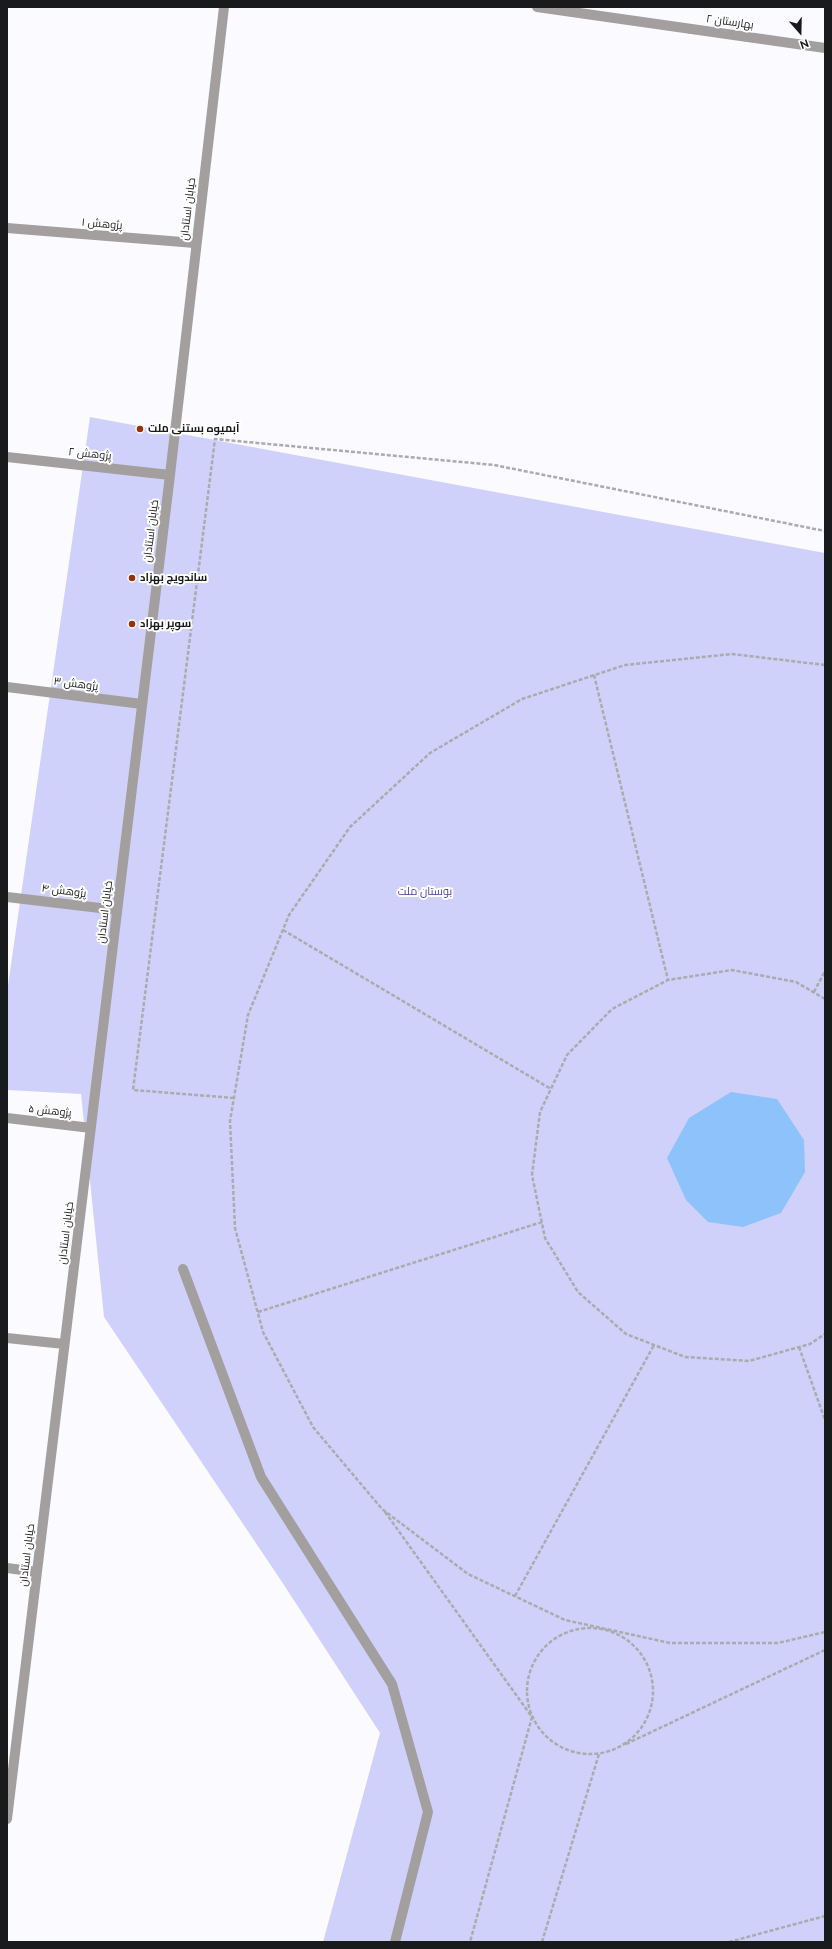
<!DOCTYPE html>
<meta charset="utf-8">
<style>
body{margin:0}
#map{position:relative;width:832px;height:1949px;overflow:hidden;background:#fbfbff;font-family:Raleway,sans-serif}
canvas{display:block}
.frame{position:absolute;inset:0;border:8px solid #191a1c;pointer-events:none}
.north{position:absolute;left:780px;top:12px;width:40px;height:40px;-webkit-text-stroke:3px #fff;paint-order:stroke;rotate:160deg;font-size:11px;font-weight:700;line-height:16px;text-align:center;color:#191a1c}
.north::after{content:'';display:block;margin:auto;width:14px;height:18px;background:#191a1c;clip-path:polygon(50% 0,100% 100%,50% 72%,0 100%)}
</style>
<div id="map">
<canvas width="832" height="1949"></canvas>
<div class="frame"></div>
<div class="north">N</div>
</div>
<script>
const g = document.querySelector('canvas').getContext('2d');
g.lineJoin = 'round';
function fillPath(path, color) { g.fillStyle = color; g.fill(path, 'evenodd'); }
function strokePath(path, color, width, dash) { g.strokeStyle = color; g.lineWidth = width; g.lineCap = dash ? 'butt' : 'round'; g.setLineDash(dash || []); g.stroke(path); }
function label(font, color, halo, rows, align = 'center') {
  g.font = font + ' Raleway,Cairo,sans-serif'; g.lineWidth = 4; g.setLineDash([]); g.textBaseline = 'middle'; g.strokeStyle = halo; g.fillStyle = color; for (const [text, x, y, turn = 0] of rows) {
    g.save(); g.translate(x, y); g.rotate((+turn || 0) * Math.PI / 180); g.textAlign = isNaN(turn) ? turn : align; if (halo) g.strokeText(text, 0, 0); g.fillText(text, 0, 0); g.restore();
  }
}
fillPath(new Path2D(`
 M90 417 825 553V1942H323L380 1733 282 1582 104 1317 81 1094 7 1090V992Z`), '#cfd1fa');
fillPath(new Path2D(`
 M731 1092 777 1099 804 1140 805 1172 781 1213 743 1227 708 1222 686 1200 667 1158 689 1118Z`), '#8ec2fb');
strokePath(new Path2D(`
 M825 665 732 654 625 665 522 699 430 753 350 827 289 915 248 1015 230 1121 235 1228 263 1332 313 1427 382 1509 468 1574 565 1620 670 1643H778L825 1632
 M594 675 668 980
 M283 930 551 1089
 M814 992 825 971
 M825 999 796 982 732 970 668 980 612 1009 567 1055 540 1112 532 1175 545 1238 578 1292 626 1334 685 1357 749 1361 810 1344 825 1334
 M234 1098 133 1090 215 439 494 465 825 531
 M258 1312 542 1222
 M799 1347 825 1420
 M385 1512 532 1717 470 1942
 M515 1596 654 1345
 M527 1691a63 63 0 1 1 126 0a63 63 0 1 1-126 0Z
 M626 1744 825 1650
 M542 1942 599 1754
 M729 1942 825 1916`), '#ababae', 2.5, [4, 2]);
strokePath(new Path2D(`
 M537 7 825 48
 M7 228 195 243
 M7 457 170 475
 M7 687 142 704
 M7 897 117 910
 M7 1118 91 1128
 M183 1269 261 1477 392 1684 428 1812 395 1942
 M7 1338 64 1344
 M7 1568 37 1572
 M7 1819 170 475 224 7`), '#a29f9e', 10);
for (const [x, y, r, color] of [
 [140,429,4,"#973200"],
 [132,578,4,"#973200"],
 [132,624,4,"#973200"]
]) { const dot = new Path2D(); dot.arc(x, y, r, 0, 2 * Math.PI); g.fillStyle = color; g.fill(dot); strokePath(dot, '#fff', 1.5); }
label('11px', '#191a1c', '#fff', [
 ["بهارستان ۲",730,22,8],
 ["خیابان استادان",188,209,-83],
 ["پژوهش ۱",102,224,5],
 ["پژوهش ۲",90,454,6],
 ["خیابان استادان",151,531,-83],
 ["پژوهش ۳",76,684,7],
 ["پژوهش ۴",64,891,7],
 ["خیابان استادان",105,912,-83],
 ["پژوهش ۵",50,1111,6],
 ["خیابان استادان",66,1233,-83],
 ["خیابان استادان",27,1555,-83]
]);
label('bold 11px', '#191a1c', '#fff', [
 ["آبمیوه بستنی ملت",148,429],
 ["ساندویچ بهزاد",140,578],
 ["سوپر بهزاد",140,624]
], 'left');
label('11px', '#4c41a4', '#fff', [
 ["بوستان ملت",425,892]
]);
</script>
